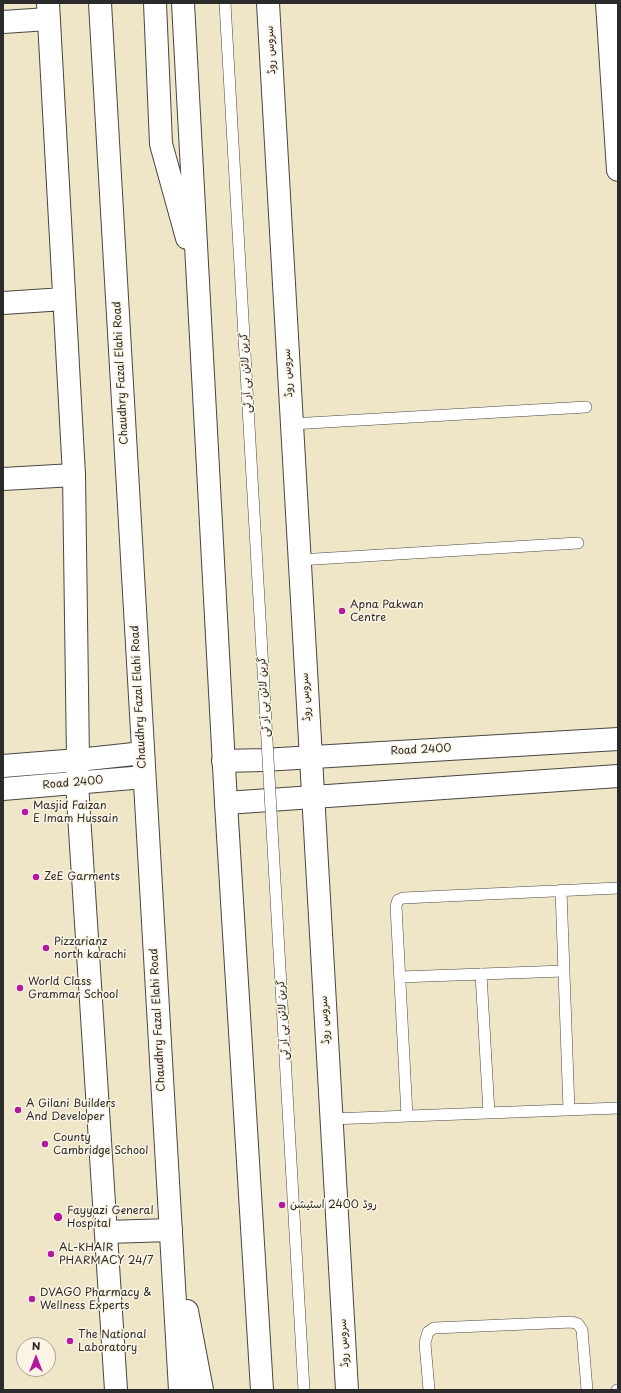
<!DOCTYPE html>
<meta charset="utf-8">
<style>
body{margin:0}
#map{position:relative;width:621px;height:1393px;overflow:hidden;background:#efe5c7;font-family:"Playpen Sans",sans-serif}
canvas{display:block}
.frame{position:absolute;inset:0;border:4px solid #2b2b2b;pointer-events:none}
.north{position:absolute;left:16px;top:1337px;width:40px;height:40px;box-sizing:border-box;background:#fcf5e5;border:1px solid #a8a49b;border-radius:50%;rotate:0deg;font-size:11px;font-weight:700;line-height:16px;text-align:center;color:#2b2b2b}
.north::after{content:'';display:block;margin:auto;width:14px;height:18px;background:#b5179e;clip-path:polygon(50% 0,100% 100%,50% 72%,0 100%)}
</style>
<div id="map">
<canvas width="621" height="1393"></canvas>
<div class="frame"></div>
<div class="north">N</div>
</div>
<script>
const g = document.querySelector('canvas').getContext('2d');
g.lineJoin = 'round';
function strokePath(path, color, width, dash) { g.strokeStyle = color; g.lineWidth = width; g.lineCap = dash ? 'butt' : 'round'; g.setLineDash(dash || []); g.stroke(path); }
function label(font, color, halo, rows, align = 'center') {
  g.font = font + ' "Playpen Sans","Playpen Sans Arabic",sans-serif'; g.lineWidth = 3; g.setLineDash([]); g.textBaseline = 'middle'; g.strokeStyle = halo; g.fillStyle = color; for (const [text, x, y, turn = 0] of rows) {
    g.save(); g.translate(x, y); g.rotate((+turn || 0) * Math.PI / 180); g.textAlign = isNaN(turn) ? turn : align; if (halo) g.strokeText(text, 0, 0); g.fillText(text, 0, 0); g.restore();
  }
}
const service = new Path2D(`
 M291 424 586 407
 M299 560 578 543
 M561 890 569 1110
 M481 974 489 1113
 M400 977 564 971
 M407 1116 396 906 398 900 403 898 618 888
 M331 1119 618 1108
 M429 1390 425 1343 428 1332 434 1328 572 1322 578 1324 582 1330 587 1390
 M617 1390H618`);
const minor = new Path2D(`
 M48 3 74 475 78 760 77 783 116 1390
 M268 3 347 1390
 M3 22 48 19
 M3 303 64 299
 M106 1232 171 1230`);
const tertiary = new Path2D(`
 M607 3 618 170
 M3 479 74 475`);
const secondary = new Path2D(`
 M223 761 263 760 618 739
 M3 766 78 760 143 753
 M3 789 144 777
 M226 803 618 776`);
const primary = new Path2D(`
 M100 3 180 1390
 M155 3 161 144 187 238
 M183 3 226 803 262 1390
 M187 1311 202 1390`);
strokePath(service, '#484742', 12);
strokePath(minor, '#484742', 24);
strokePath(tertiary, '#484742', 24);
strokePath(secondary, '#484742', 24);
strokePath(primary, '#484742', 24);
strokePath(service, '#fff', 11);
strokePath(minor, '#fff', 22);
strokePath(tertiary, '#fff', 22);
strokePath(secondary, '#fff', 22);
strokePath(primary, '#fff', 22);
const serviceBridge = new Path2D(`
 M225 3 304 1390`);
strokePath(serviceBridge, '#484742', 12, []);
strokePath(serviceBridge, '#fff', 11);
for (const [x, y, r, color] of [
 [342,611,4,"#b5179e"],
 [25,812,4,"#b5179e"],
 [36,877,4,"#b5179e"],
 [46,948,4,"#b5179e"],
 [20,988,4,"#b5179e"],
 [18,1110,4,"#b5179e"],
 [45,1144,4,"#b5179e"],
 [282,1205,4,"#b5179e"],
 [58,1217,5,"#b5179e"],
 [51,1254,4,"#b5179e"],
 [32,1299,4,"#b5179e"],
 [70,1341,4,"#b5179e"]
]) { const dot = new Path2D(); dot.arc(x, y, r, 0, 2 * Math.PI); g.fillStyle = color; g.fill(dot); strokePath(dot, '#fcf5e5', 1.5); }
label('11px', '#2b2b2b', '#fcf5e5', [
 ["سروس روڈ",271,50,-93],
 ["Chaudhry Fazal Elahi Road",121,373,-93],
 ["گرین لائن بی آر ٹی",246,373,-93],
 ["سروس روڈ",288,373,-93],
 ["Chaudhry Fazal Elahi Road",139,697,-93],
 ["گرین لائن بی آر ٹی",264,697,-93],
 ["سروس روڈ",306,697,-93],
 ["Road 2400",421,750,-3],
 ["Road 2400",73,783,-5],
 ["Chaudhry Fazal Elahi Road",158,1020,-93],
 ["گرین لائن بی آر ٹی",283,1020,-93],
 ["سروس روڈ",325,1020,-93],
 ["سروس روڈ",344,1343,-93]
]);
label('11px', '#2b2b2b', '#fcf5e5', [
 ["Apna Pakwan",350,605],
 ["Centre",350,618],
 ["Masjid Faizan",33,806],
 ["E Imam Hussain",33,819],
 ["ZeE Garments",44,877],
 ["Pizzarianz",54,942],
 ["north karachi",54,955],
 ["World Class",28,982],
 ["Grammar School",28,995],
 ["A Gilani Builders",26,1104],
 ["And Developer",26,1117],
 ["County",53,1138],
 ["Cambridge School",53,1151],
 ["روڈ 2400 اسٹیشن",290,1205],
 ["Fayyazi General",67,1211],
 ["Hospital",67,1224],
 ["AL-KHAIR",59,1248],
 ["PHARMACY 24/7",59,1261],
 ["DVAGO Pharmacy &",40,1293],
 ["Wellness Experts",40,1306],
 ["The National",78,1335],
 ["Laboratory",78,1348]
], 'left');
</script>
